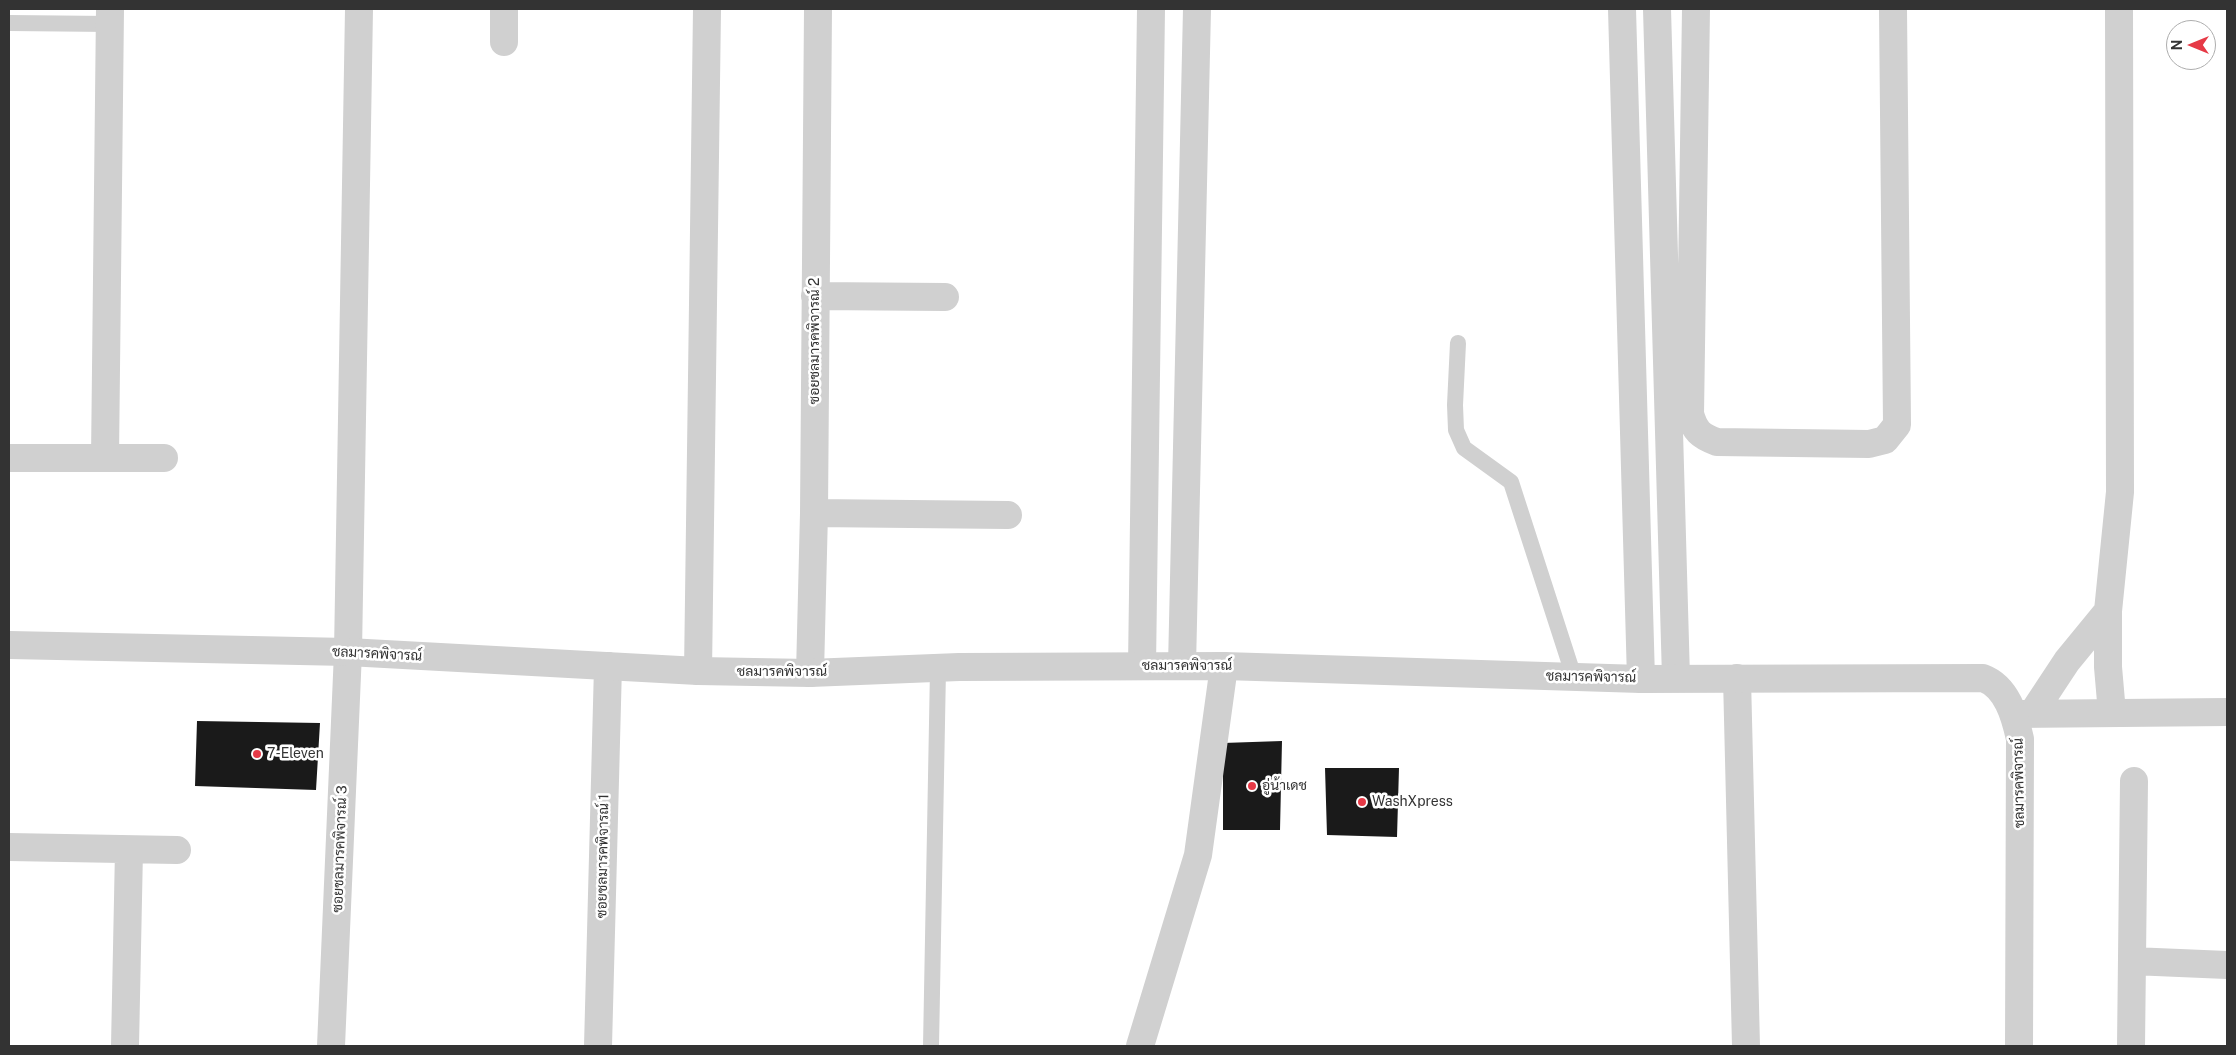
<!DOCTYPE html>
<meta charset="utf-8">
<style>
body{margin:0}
#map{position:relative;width:2236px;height:1055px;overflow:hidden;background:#fff;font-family:"Public Sans",sans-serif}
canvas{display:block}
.frame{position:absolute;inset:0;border:10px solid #333;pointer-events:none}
.north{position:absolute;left:2166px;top:20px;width:50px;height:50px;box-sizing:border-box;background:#fff;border:1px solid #adadad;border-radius:50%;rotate:270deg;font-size:14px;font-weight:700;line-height:20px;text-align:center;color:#333}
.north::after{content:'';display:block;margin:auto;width:18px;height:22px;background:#e63946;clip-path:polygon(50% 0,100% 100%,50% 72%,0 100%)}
</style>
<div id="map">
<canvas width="2236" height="1055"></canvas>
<div class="frame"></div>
<div class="north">N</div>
</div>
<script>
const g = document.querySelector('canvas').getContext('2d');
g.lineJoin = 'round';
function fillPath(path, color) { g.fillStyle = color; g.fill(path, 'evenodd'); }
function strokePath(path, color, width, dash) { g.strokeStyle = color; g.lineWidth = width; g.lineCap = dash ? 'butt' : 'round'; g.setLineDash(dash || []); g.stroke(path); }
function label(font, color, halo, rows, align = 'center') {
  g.font = font + ' "Public Sans",Sarabun,sans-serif'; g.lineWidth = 5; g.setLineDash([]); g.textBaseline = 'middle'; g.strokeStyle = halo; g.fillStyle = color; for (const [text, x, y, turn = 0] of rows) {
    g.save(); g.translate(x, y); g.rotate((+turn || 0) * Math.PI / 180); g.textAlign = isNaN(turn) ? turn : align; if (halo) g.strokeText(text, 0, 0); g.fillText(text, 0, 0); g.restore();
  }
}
fillPath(new Path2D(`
 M197 721 320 723 316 790 195 786Z
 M1282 741 1280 830H1223V743Z
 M1325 768H1399L1397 837 1327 835Z`), '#1a1a1a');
strokePath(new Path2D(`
 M9 23 110 24
 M1458 343 1455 405 1456 430 1464 448 1511 482 1574 677
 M931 1046 938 669`), '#d0d0d0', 16);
strokePath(new Path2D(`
 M1622 9 1641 679
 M1657 9 1676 678
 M1696 9 1690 414C1695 431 1700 436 1717 442L1869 444 1885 440 1897 425 1893 9
 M504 42V9
 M815 296 945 297
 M9 458H164
 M105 458 110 9
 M814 513 1008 515
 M1142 666 1151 9
 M1182 666 1197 9
 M698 671 707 9
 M810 673 814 513 818 9
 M1737 678 1746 1046
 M2112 713 2108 667V611L2120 492 2119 9
 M2014 714 2227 712
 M2032 714 2067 661 2108 611
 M9 847 177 850
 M2132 961 2227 965
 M125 1046 129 850
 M331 1046 348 652 359 9
 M598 1046 608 666
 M1140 1046 1198 855 1224 666
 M2131 1046 2134 781`), '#d0d0d0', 28);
strokePath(new Path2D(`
 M9 645 348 652 698 671 810 673 959 667 1224 666 1641 679 1983 678C2007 687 2015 716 2020 739L2019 1046`), '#d0d0d0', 28);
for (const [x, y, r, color] of [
 [257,754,5,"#e63946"],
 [1252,786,5,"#e63946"],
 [1362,802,5,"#e63946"]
]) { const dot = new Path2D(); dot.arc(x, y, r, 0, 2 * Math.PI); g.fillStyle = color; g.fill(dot); strokePath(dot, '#fff', 2); }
label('14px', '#333', '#fff', [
 ["ซอยชลมารคพิจารณ์ 2",815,341,-90],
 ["ชลมารคพิจารณ์",377,654,3],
 ["ชลมารคพิจารณ์",1187,666],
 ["ชลมารคพิจารณ์",782,672],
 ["ชลมารคพิจารณ์",1591,677,1],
 ["ชลมารคพิจารณ์",2019,783,-91],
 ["ซอยชลมารคพิจารณ์ 3",340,849,-88],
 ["ซอยชลมารคพิจารณ์ 1",603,856,-89]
]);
label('14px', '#333', '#fff', [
 ["7-Eleven",267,754],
 ["อู่น้าเดช",1262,786],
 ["WashXpress",1372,802]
], 'left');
</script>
